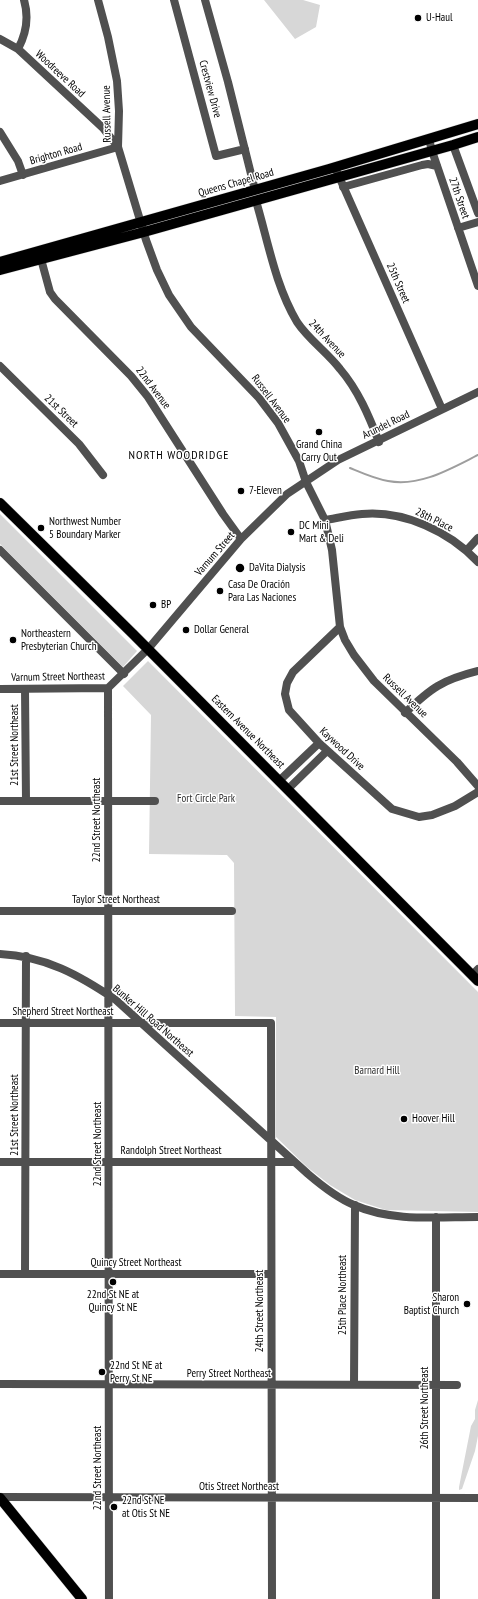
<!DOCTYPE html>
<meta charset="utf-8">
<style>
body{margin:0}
canvas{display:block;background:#fff}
</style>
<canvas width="478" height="1599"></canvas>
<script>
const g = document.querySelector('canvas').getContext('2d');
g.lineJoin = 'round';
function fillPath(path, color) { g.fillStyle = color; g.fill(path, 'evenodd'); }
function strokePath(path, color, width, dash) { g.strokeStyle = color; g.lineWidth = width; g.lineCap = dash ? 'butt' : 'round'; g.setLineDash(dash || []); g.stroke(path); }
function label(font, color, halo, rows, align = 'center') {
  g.font = font + ' "PT Sans Narrow",sans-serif'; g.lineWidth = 3; g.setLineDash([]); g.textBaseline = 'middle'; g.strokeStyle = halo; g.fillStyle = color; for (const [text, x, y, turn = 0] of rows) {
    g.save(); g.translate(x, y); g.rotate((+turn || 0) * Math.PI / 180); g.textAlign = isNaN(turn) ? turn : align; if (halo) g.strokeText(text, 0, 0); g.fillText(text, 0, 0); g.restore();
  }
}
fillPath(new Path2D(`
 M264 0H303L320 5 316 27 295 39Z
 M0 514 137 651 123 667 0 544Z
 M148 661 478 992V1212L386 1210 355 1200 330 1185 307 1167 276 1137V1017L235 1016V1014L234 863 227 855H223L149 854 151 715 123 686Z
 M478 1400V1436L475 1451 462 1489 459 1490V1487L471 1426 475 1419V1410Z`), '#d7d7d7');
strokePath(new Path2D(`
 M350 468C362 473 375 479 388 481 420 487 450 469 478 455`), '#9e9e9e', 2);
const major = new Path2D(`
 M0 262 329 169 478 124
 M0 270 144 232 453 145 478 137
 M0 503 133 634 478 981
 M0 1498 82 1599`);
strokePath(major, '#dbdbdb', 11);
strokePath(new Path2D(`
 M98 0 108 37 117 81 119 111 118 147 146 240 157 270 169 295 191 327 259 398 278 423 299 461 306 482 325 520 332 550 340 627 345 640 354 655 374 681 457 762 478 786
 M174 0 216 156 245 149
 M205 0 228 82 255 190
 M0 39 18 49 103 128 118 147 0 181
 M18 49C26 34 29 17 24 0
 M0 132 18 161 23 175
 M429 139 432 151 478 286
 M453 145 478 213
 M337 172 442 409
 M343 187 422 165 428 164 437 166
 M256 201C268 241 275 285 297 322 309 340 327 352 340 369 358 390 369 416 379 442
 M458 228 478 222
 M41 259 50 292 55 299 131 376 148 397 223 514 241 539
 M0 366 79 444 103 475
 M325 520C337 518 350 515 362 514 404 510 450 532 478 562
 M0 550 124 674
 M467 550 478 538
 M340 627 293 672 287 683 285 694 289 710 319 743 392 809 419 817 432 815 455 806 478 792
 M108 688 109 1599
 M0 689 108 688 148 649 241 539 287 494 338 460 478 392
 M25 689 26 801
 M405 713C431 688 442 680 478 671
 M279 781 319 743
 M288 789 327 751
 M0 801H155
 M0 911H232
 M0 954C45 956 79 975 116 1000L308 1174C322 1186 337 1198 354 1205 392 1222 437 1217 478 1217
 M472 975 478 969
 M0 1023H271L272 1599
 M0 1162H294
 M436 1217V1599
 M25 1273 26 956
 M0 1274H271
 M0 1384 457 1385
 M354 1385 355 1205
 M0 1497 478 1498`), '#505050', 8);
strokePath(major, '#000', 10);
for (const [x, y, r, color] of [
 [418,18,4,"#000"],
 [319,432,4,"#000"],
 [241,491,4,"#000"],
 [41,528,4,"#000"],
 [291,532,4,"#000"],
 [240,568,5,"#000"],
 [220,591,4,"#000"],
 [153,605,4,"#000"],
 [186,630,4,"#000"],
 [13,640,4,"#000"],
 [404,1119,4,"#000"],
 [113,1282,4,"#000"],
 [467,1304,4,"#000"],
 [102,1372,4,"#000"],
 [114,1507,4,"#000"]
]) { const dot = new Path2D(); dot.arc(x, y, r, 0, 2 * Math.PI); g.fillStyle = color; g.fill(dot); strokePath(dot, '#fff', 1.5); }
label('11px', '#000', '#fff', [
 ["U-Haul",426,18],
 ["Grand China",319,445,"center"],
 ["Carry Out",319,458,"center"],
 ["7-Eleven",249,491],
 ["Northwest Number",49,522],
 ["5 Boundary Marker",49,535],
 ["DC Mini",299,526],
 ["Mart & Deli",299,539],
 ["DaVita Dialysis",249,568],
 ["Casa De Oración",228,585],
 ["Para Las Naciones",228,598],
 ["BP",161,605],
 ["Dollar General",194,630],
 ["Northeastern",21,634],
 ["Presbyterian Church",21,647],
 ["Hoover Hill",412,1119],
 ["22nd St NE at",113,1295,"center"],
 ["Quincy St NE",113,1308,"center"],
 ["Sharon",459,1298,"right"],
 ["Baptist Church",459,1311,"right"],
 ["22nd St NE at",110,1366],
 ["Perry St NE",110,1379],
 ["22nd St NE",122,1501],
 ["at Otis St NE",122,1514]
], 'left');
label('11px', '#000', '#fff', [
 ["Woodreeve Road",60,74,43],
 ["Crestview Drive",210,89,75],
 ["Russell Avenue",107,114,-91],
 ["Brighton Road",56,154,-16],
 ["Queens Chapel Road",236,183,-16],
 ["27th Street",459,198,71],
 ["25th Street",398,283,66],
 ["24th Avenue",327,339,47],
 ["22nd Avenue",153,388,53],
 ["Russell Avenue",271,399,53],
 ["21st Street",61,411,44],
 ["Arundel Road",386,425,-26],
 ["28th Place",434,520,26],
 ["Varnum Street",215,554,-49],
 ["Varnum Street Northeast",58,677,-1],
 ["Russell Avenue",405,696,44],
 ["Eastern Avenue Northeast",248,732,45],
 ["21st Street Northeast",15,745,-90],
 ["Kaywood Drive",342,749,43],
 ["22nd Street Northeast",97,820,-90],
 ["Taylor Street Northeast",116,900],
 ["Shepherd Street Northeast",63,1012],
 ["Bunker Hill Road Northeast",153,1021,41],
 ["21st Street Northeast",15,1115,-90],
 ["22nd Street Northeast",98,1144,-90],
 ["Randolph Street Northeast",171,1151],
 ["Quincy Street Northeast",136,1263],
 ["25th Place Northeast",343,1295,-90],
 ["24th Street Northeast",260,1311,-90],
 ["Perry Street Northeast",229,1374],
 ["26th Street Northeast",425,1408,-90],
 ["22nd Street Northeast",98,1468,-90],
 ["Otis Street Northeast",239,1487]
]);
label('11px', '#2e2e2e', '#fff', [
 ["Fort Circle Park",206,799],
 ["Barnard Hill",377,1071]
]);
g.letterSpacing = '1px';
label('12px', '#000', '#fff', [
 ["NORTH WOODRIDGE",179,456]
]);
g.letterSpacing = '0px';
</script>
